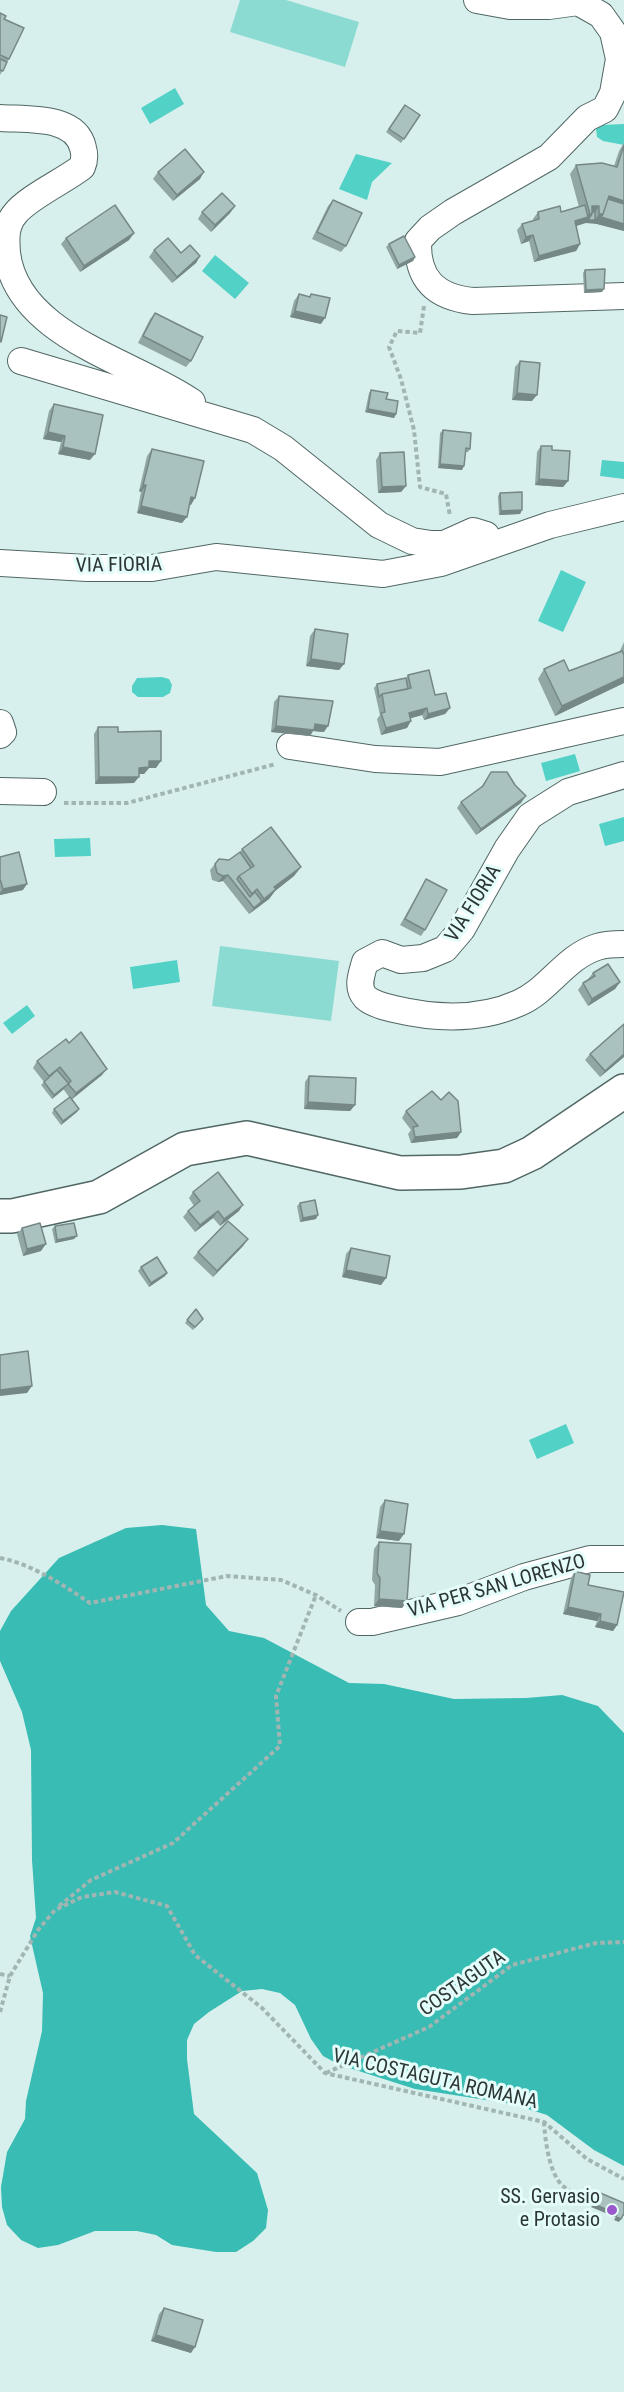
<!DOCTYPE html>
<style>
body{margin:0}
canvas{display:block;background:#d7f0ed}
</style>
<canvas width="624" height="2392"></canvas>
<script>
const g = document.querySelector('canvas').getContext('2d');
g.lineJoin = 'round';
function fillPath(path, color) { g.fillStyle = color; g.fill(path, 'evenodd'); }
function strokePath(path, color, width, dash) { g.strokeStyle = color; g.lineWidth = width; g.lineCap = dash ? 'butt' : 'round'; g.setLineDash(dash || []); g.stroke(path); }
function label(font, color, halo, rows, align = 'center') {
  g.font = font + ' "Roboto Condensed",sans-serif'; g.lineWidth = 6; g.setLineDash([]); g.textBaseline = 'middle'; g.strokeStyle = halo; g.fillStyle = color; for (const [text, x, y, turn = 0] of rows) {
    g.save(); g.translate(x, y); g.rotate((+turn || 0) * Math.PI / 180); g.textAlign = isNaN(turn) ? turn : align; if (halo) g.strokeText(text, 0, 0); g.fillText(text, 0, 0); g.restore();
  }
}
fillPath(new Path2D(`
 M240 0H286L359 22 345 67 230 32Z
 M220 946 339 961 331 1021 212 1006Z`), '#8cdbd3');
fillPath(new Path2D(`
 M162 1525 196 1529 206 1605 229 1631 264 1638 349 1683 384 1684 454 1699 526 1698 562 1695 598 1706 624 1733V2166L594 2150 547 2115 512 2104 415 2089 340 2065 323 2056 311 2039 295 2005 280 1993 262 1989 242 1991 209 2012 194 2024 187 2040V2059L194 2114 257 2173 268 2210 266 2228 253 2241 236 2252H216L172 2245 156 2235 137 2231H95L58 2245 38 2248 21 2240 7 2225 2 2207 1 2187 7 2152 25 2119 26 2101 42 2031 43 1993 30 1936 36 1918 32 1860 31 1750 22 1712 0 1661V1631L11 1611 59 1558 126 1528Z`), '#38bcb3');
fillPath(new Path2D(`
 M175 88 184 104 150 124 141 108Z
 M624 124V145L603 141 597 137 596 129 601 125Z
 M356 154 392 163 372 182 367 200 339 189Z
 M215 255 249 283 235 299 202 271Z
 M602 460 624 462V479L600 476Z
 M561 570 586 582 563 632 538 621Z
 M162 677 169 679 172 685 170 693 163 697H138L132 692V686L137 678Z
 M575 754 580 771 546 781 541 763Z
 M624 817V841L605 846 599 824Z
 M90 838 91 856 55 857 54 839Z
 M177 960 180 982 133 989 130 967Z
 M27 1005 35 1016 12 1034 3 1023Z
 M566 1424 574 1443 537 1459 529 1440Z`), '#52d1c7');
const street = new Path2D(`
 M477 0 510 6H549L578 2 601 15 613 32 619 59 613 93 605 109 587 118 549 157 453 212 430 228 418 241C417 279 435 297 473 301L624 296
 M0 118C27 120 76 115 83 148 85 155 85 160 82 167 64 181 27 198 15 214 5 226 6 239 7 253 17 336 133 361 192 402
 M21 361 253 430 283 448 379 525 412 541 431 544H444L473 531 486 535 490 546
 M0 563 87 568H152L216 557 383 574 441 563 550 525 624 507
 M0 723 3 732 0 735
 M290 746 375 759 440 762 624 721
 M624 775 568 792 530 816 507 849 462 929 445 949 423 958 401 960 382 953 365 962C362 973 356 987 365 997 371 1003 385 1007 394 1009 436 1019 479 1021 519 1003 549 990 565 957 597 947 605 944 615 944 624 944
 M0 791 43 792
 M359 1622H372L458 1602 524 1577 590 1559H624`);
const primary = new Path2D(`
 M0 1216H12L99 1197 185 1149 247 1138 400 1173 461 1172 504 1166 532 1153 624 1091`);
strokePath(street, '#516764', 28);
strokePath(primary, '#516764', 36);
strokePath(new Path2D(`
 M424 306 420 333 397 331 389 347 401 379 414 430 420 487 446 494 450 516
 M64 803H127L276 764
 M0 1558C32 1564 63 1585 90 1603L227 1576 281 1580 316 1595 341 1611
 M59 1906 91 1880 173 1843 280 1746 276 1696 316 1595
 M0 1974 10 1976
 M0 2012 10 1976 38 1930 55 1910 82 1897 115 1892 167 1906 195 1955 262 2008 325 2073 544 2122 587 2159 624 2179
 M326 2073 429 2027 512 1965 596 1943 624 1942
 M544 2122C545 2139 549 2174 563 2186 570 2192 580 2195 588 2200`), '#a1b6b3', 4, [4.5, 3]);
strokePath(street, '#fff', 26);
strokePath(primary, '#fff', 33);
fillPath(new Path2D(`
 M0 13 4 19 9 59 0 75Z
 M405 105 420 115 401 143 386 132Z
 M624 143V231L593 223H583L576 226 580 244 576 251 534 262 529 241 521 244 517 230 522 224 534 221 533 219 538 212H561L579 207 570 174 576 165 614 166 619 151Z
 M158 172 200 179 173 201 153 179Z
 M333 200 346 246 341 252 312 239 328 206Z
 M235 206 230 213 211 232 198 219 202 212Z
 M134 233 129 240 80 272 61 244 66 238Z
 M389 244 415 257 413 261 397 269 386 247Z
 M154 250 181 253 200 256 196 263 172 283 149 257Z
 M585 270 602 292 584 293 583 273Z
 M299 294 309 297 311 294 321 324 290 317 294 301Z
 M155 313 191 361 186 367 138 343 150 319Z
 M520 361 532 401 512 400 515 367Z
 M371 390 386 399 396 414 394 418 365 412 369 393Z
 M54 404 90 460 58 454 61 442 43 439 49 411Z
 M443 430 470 449 468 452H465L462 470 438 468 440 433Z
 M541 446 568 481 563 487 535 485 537 452Z
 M152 449 191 505H189L182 523 137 513 141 492 139 491 147 456Z
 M380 453 406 486 401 492 378 493 376 460Z
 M500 493 522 510 520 514 499 515 498 496Z
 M315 629 344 664 339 670 306 666 310 636Z
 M624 642V683L555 716 538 679 544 669 569 671 619 653Z
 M408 675 435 695 450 708 445 714 424 720 422 715 411 718 407 728 381 735 377 719 380 715 374 688 377 684 406 678Z
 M279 696 324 732 313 731 310 736 271 732 274 702Z
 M98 727 118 732 156 768H149L144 774H139L134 783 95 784 94 734Z
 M491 772 515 785 521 803 476 835 457 808 461 802 481 787Z
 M242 849 301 867 294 876 275 891 269 899 249 914 223 881 218 882 212 880 210 870 215 864 229 860 240 852Z
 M0 857 23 890 0 895Z
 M426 879 425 930 421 936 400 925 422 886Z
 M593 973 620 982 615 989 588 1006 578 990 583 983 588 979Z
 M624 1024V1057L600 1077 585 1060 590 1054Z
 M69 1043 102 1075 72 1099 79 1109 77 1112 61 1125 52 1113 54 1109 69 1097 64 1090V1089L52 1099 41 1085 44 1082 33 1068 37 1061Z
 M309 1076 355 1105 350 1111 304 1109 305 1082Z
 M406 1111 461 1132 457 1138 411 1143 408 1134 411 1130 402 1118Z
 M193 1192 239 1211 220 1226 213 1218 195 1232 183 1217 188 1211 194 1206 189 1198Z
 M300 1203 316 1219 300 1222 297 1206Z
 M55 1226 74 1239 55 1243 52 1229Z
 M22 1228 41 1251 23 1256 17 1234Z
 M248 1239 243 1246 213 1277 193 1258 198 1252Z
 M351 1248 386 1278 381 1285 342 1277 346 1254Z
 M141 1267 167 1273 165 1276 149 1287 138 1271Z
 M196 1309 203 1319 193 1330 185 1323Z
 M385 1500 399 1541 376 1538 380 1507Z
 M379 1542 407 1601 402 1608 374 1606 375 1585 372 1580 374 1549Z
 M575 1571 617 1625 613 1631 595 1627 597 1621 563 1614 571 1578Z
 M164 2308 191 2353 151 2341 159 2314Z`), '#91a7a4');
fillPath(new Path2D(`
 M204 172 200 179 173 201 177 195Z
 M609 196 624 201V212L605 206Z
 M235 206 230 213 211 232 215 225Z
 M592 206H599L593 216 595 220 599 214H603L597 224 586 223 570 228 575 221 587 217Z
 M601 217 624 224V231L597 224Z
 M134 233 129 240 80 272 84 266Z
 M533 235 529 241 521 244 526 237Z
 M580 244 576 251 534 262 539 256Z
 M200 256 196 263 172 283 177 277Z
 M415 257 413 261 397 269 399 265Z
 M604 289 602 292 584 293 586 290Z
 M295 311 325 318 321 324 290 317Z
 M517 393 537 395 532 401 512 400Z
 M368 409 396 414 394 418 365 412Z
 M48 432 65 436 61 442 43 439Z
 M63 447 95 454 90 460 58 454Z
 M440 464 464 466 462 470 438 468Z
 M539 479 568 481 563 487 535 485Z
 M143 485H146L141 492 139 491Z
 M406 486 401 492 378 493 382 487Z
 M191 497 195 498 191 505 187 504Z
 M141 506 187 517 182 523 137 513Z
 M522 510 520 514 499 515 501 511Z
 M311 659 344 664 339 670 306 666Z
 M624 677V683L555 716 562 706Z
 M427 708 422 715 405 720 409 713Z
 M450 708 445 714 424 720 428 714Z
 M411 721 407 728 381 735 386 728Z
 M315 724 328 726 324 732 313 731 310 736 271 732 276 726Z
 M149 761H161L156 768H149L144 774H134L139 768Z
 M99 777H139L134 783 95 784Z
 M526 796 521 803 476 835 481 829Z
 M301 867 294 876 275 891 269 899 249 914 254 908 262 901 274 887Z
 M228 875 223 881 218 882 223 876Z
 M27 884 23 890 0 895V893L3 889Z
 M620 982 615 989 588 1006 592 999Z
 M624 1054V1057L600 1077 605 1071Z
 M107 1069 102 1075 71 1100 76 1093Z
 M66 1086 64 1089 52 1099 54 1095Z
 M308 1102 355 1105 350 1111 304 1109Z
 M79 1109 77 1112 61 1125 63 1121Z
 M461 1132 457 1138 411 1143 415 1137Z
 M243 1205 239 1211 220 1226 224 1219Z
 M218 1211 213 1218 195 1232 200 1225Z
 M318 1215 316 1219 300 1222 303 1218Z
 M77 1236 74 1239 55 1243 57 1240Z
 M248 1239 243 1246 213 1277 217 1271Z
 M46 1244 41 1251 23 1256 27 1249Z
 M346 1270 386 1278 381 1285 342 1277Z
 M167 1273 165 1276 149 1287 151 1283Z
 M32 1386 27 1393 0 1396V1390Z
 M380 1531 404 1534 399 1541 376 1538Z
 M379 1599 407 1601 402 1608 374 1606Z
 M568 1607 601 1614 597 1621 563 1614Z
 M600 1621 617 1625 613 1631 595 1627Z
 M594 2204 617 2214 615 2217 591 2207Z
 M616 2217 621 2219 619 2222 614 2220Z
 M156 2335 195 2347 191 2353 151 2341Z`), '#768886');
const building = new Path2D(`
 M0 13 6 16 4 19 24 28 9 59 0 55Z
 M0 59 7 62 3 71 0 70Z
 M405 105 420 115 404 139 389 129Z
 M624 145V201L609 196 603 214H599V206H592V214H590L576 165 602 163 617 167Z
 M185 149 204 172 177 195 158 172Z
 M222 193 235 206 215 225 202 212Z
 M608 199 624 204V224L601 217 603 214Z
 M333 200 362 213 346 246 317 232Z
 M115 205 134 233 84 266 66 238Z
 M585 205 588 217 575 221 580 244 539 256 533 235 526 237 522 224 539 219 538 212 560 206 561 212Z
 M592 212H595V220H588L592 214Z
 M404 236 415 257 399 265 389 244Z
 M168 238 181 253 190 245 200 256 177 277 154 250Z
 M605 269 604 289 586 290 585 270Z
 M299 294 310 297 311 294 330 298 325 318 295 311Z
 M155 313 203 337 191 361 143 336Z
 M0 315 7 317 1 342 0 341Z
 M520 361 540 363 537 395 517 393Z
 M371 390 388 393 386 399 398 401 396 414 368 409Z
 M54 404 103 415 95 454 63 447 65 436 48 432Z
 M443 430 471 433 470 449 466 448 464 466 440 464Z
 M541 446H552V450L570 451 568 481 539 479Z
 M152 449 204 461 195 498 191 497 187 517 141 506 146 485H143Z
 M404 452 406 486 382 487 380 453Z
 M522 492V510L501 511 500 493Z
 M315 629 348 634 344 664 311 659Z
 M622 651 624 655V677L562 706 544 669 564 660 569 671Z
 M429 670 435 695 446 693 450 708 428 714 427 708 409 713 411 721 386 728 381 713 385 712 382 694 411 688 408 675Z
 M406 678 408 689 382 694 379 697 377 684Z
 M279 696 333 701 328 726 315 724 314 730 276 726Z
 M98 727H118V732L161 731V761H149V767L139 768V777H99Z
 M491 772H507L515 785 526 796 481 829 461 802 483 786Z
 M271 827 301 867 274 887 276 889 264 899 257 889 252 894 239 876 254 866 242 849Z
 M19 852 27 884 3 889 0 879V857Z
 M240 852 251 868 239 876 237 879 250 897 255 892 262 901 254 908 228 875 223 876 217 873 215 864 219 859 229 860Z
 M426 879 447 890 425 930 405 919Z
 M608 964 620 982 592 999 583 983 595 976 593 973Z
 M624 1024V1054L605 1071 590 1054Z
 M81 1032 107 1069 76 1093 68 1084 71 1081 60 1067 49 1076 37 1061 66 1039 69 1043Z
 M57 1070 69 1084H68L54 1095 44 1082Z
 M309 1076 356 1078 355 1105 308 1102Z
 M432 1091 441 1100 449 1092 458 1101 461 1132 415 1137 413 1127 418 1126 406 1111Z
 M70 1097 79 1109 63 1121 54 1109Z
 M218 1172 243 1205 224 1219 218 1211 200 1225 188 1211 200 1201 193 1192Z
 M315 1200 318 1215 303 1218 300 1203Z
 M228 1221 248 1239 217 1271 198 1252Z
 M40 1223 46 1244 27 1249 22 1228Z
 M74 1223 77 1236 57 1240 55 1226Z
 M351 1248 390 1256 386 1278 346 1270Z
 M157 1257 167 1273 151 1283 141 1267Z
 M196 1309 203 1319 195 1327 187 1320Z
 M28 1351 32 1386 0 1390V1355Z
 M385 1500 408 1504 404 1534 380 1531Z
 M379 1542 411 1544 407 1601 379 1599 380 1578 377 1573Z
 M575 1571 590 1575 588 1585 624 1592 617 1625 600 1621 601 1614 568 1607Z
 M598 2192 624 2203V2215H623L621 2219 616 2217 617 2214 594 2204Z
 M164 2308 203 2320 195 2347 156 2335Z`);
fillPath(building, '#a9c2bf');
strokePath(building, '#768886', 1.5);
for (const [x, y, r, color] of [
 [612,2210,6,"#9b57cc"]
]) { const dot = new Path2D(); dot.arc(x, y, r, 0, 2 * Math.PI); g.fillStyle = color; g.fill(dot); strokePath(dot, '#e4fdfa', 2); }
label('20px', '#2c3634', '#e4fdfa', [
 ["VIA FIORIA",119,566,-1],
 ["VIA FIORIA",474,904,-58],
 ["VIA PER SAN LORENZO",497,1587,-16],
 ["COSTAGUTA",463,1984,-35],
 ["VIA COSTAGUTA ROMANA",435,2080,13]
]);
label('20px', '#2c3634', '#e4fdfa', [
 ["SS. Gervasio",600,2198],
 ["e Protasio",600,2221]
], 'right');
</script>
